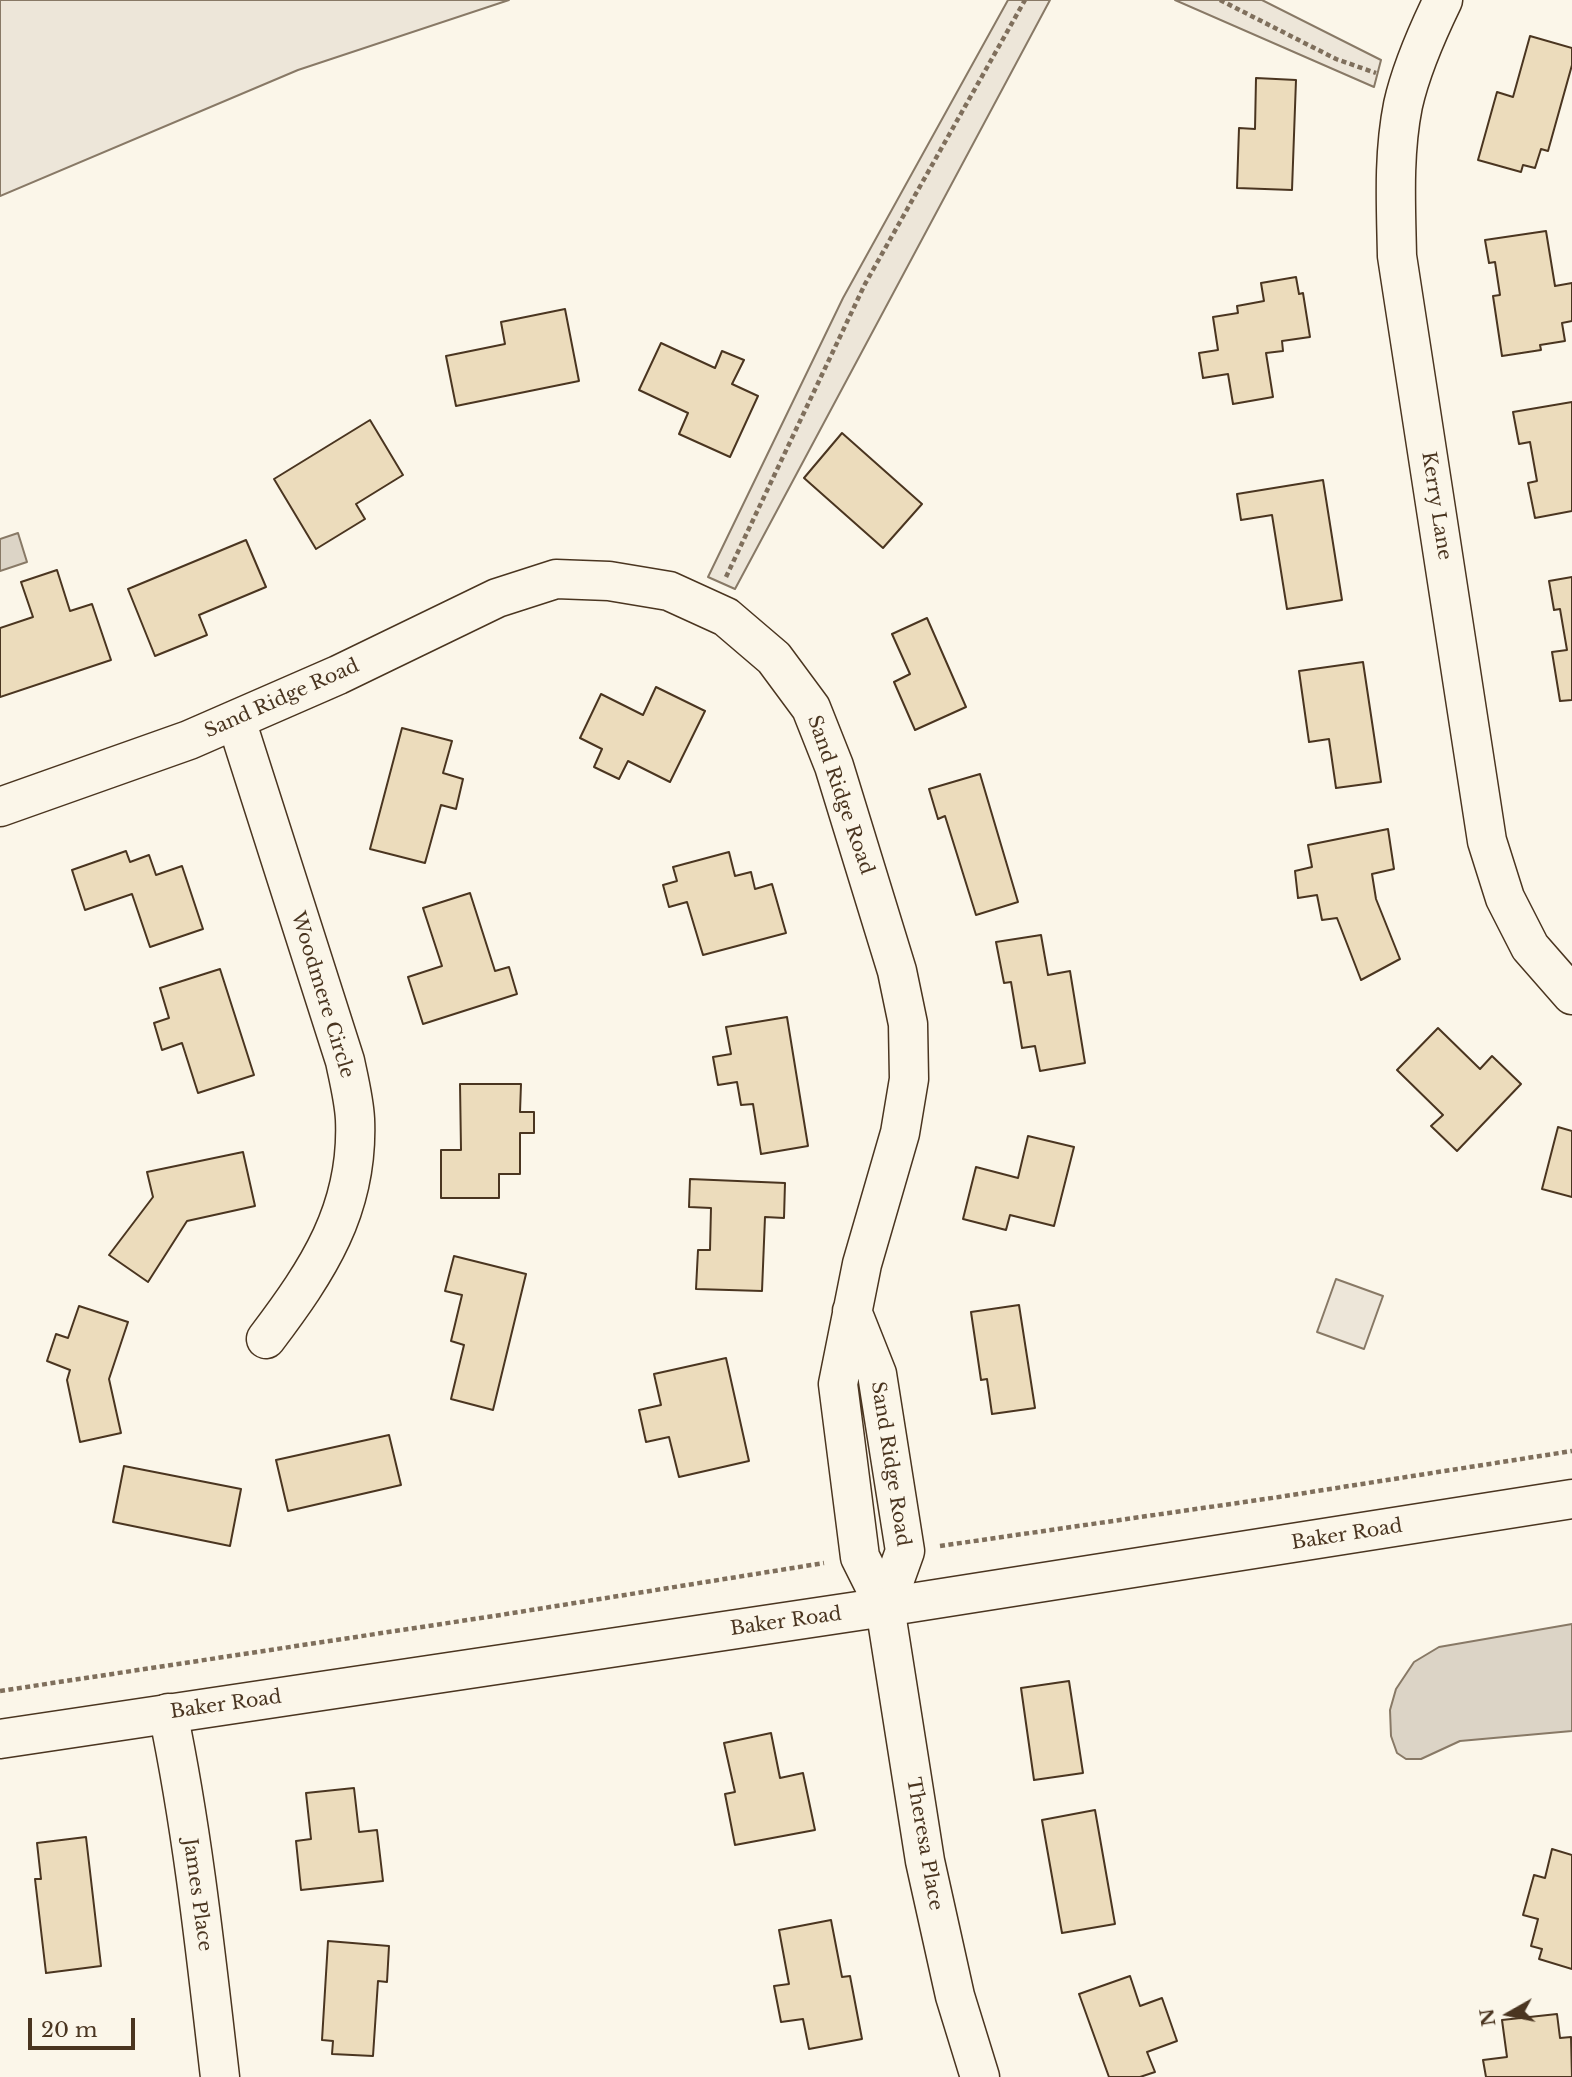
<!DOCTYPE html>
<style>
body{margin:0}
#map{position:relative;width:1572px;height:2077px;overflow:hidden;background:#fbf6e9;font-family:"Libre Baskerville",serif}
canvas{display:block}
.north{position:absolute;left:1474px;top:1979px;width:70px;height:70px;-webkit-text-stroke:5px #fbf6e9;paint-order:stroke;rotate:261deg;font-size:19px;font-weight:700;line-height:28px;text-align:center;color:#4a3520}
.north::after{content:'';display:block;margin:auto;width:24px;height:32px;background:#4a3520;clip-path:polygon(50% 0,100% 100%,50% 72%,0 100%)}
.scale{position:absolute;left:28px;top:2018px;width:107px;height:32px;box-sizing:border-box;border:4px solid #4a3520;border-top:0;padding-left:9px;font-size:21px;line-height:24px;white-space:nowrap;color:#4a3520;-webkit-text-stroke:5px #fbf6e9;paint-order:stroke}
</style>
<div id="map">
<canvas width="1572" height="2077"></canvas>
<div class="north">N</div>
<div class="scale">20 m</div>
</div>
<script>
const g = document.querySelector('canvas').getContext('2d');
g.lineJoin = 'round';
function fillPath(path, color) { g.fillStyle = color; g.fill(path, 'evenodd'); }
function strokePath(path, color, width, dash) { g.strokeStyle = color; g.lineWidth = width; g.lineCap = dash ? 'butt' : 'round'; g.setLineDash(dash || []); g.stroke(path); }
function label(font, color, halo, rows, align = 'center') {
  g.font = font + ' "Libre Baskerville",serif'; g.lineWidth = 5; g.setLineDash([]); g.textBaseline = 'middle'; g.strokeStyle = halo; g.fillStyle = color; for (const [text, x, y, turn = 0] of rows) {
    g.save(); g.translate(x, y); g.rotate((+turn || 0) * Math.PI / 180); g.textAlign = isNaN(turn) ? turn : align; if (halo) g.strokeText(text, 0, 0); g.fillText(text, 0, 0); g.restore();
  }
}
const green = new Path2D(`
 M0 0H509L298 70 0 196Z
 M1008 0H1050L735 589 708 577 843 298Z
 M1175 0H1262L1381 60 1374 87Z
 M1336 1279 1383 1296 1364 1349 1317 1332Z`);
fillPath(green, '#ede6d9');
strokePath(green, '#887966', 2);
const water = new Path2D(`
 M18 533 27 562 0 571V539Z
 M1572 1624V1731L1460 1741 1421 1759H1406L1397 1753 1391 1736 1390 1710 1396 1689 1414 1662 1439 1647Z`);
fillPath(water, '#dcd4c6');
strokePath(water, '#887966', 2);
const building = new Path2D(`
 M1530 36 1572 48V65L1548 151 1541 149 1535 168 1523 165 1521 172 1478 160 1497 92 1513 97Z
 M1256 78 1296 80 1292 190 1237 188 1239 128 1255 129Z
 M1546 231 1555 286 1572 283V321L1562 323 1565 341 1540 345 1541 350 1502 356 1493 296 1500 295 1495 262 1489 263 1485 240Z
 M1296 277 1299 294 1303 293 1310 337 1282 341 1283 351 1266 353 1273 397 1233 404 1228 374 1203 378 1199 353 1218 350 1213 317 1238 313 1237 306 1264 301 1261 283Z
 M565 309 579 381 456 406 446 356 505 344 501 322Z
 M661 343 715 368 722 351 744 360 732 384 758 396 730 457 679 434 688 413 639 390Z
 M1572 402V511L1535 518 1528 483 1537 481 1530 442 1519 444 1513 412Z
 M370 420 403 475 356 504 365 519 316 549 274 479Z
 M842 433 922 504 883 548 804 478Z
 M1323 480 1342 600 1287 609 1272 515 1241 520 1237 494Z
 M246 540 266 587 199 615 207 635 155 656 128 589Z
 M57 570 70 611 92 604 111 660 0 697V628L33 617 21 582Z
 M1572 577V700L1560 701 1552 652 1567 650 1560 609 1554 610 1549 581Z
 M927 618 966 707 915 730 894 682 910 674 892 634Z
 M1363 662 1381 782 1336 788 1329 739 1309 742 1299 671Z
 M656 687 705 711 670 782 628 761 619 779 594 767 602 749 580 738 601 694 643 715Z
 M402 728 452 741 443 773 463 779 456 809 441 805 425 863 370 849Z
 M980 774 1018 902 976 915 945 816 938 819 929 789Z
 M1388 829 1394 869 1372 874 1376 899 1400 959 1361 980 1337 918 1322 920 1317 895 1298 898 1295 871 1312 867 1308 845Z
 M126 851 130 862 149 855 156 875 182 866 203 929 150 947 132 894 85 910 72 870Z
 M729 852 735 876 751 872 755 889 772 884 786 933 703 955 687 902 669 907 663 885 677 881 673 867Z
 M470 893 495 971 509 967 517 994 423 1024 408 977 442 966 423 908Z
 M1041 935 1048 975 1070 971 1085 1063 1040 1071 1035 1046 1022 1048 1011 982 1004 983 996 942Z
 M220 969 254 1075 198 1093 182 1043 162 1050 154 1023 169 1018 160 988Z
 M787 1017 808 1146 761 1154 753 1104 741 1105 737 1082 718 1085 713 1057 731 1054 726 1027Z
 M1438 1028 1480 1069 1492 1056 1521 1084 1457 1151 1431 1126 1443 1115 1397 1070Z
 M460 1084H521L520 1112H534V1133H520V1174H499V1198H441V1150H461Z
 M1558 1127 1572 1131V1197L1542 1189Z
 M1028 1136 1074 1147 1054 1226 1010 1215 1006 1230 963 1219 976 1167 1018 1178Z
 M243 1152 255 1206 187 1221 148 1282 109 1255 153 1197 147 1172Z
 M690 1179 785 1183 784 1218 765 1217 762 1291 696 1289 698 1250H710L711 1208 689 1207Z
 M454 1256 526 1274 493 1410 451 1399 464 1345 451 1341 462 1295 445 1291Z
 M1019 1305 1035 1408 992 1414 987 1379 981 1380 971 1312Z
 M79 1306 128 1322 109 1379 121 1433 80 1442 67 1380 70 1370 47 1361 56 1334 68 1338Z
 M726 1358 749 1461 679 1477 669 1437 646 1442 639 1410 661 1405 654 1374Z
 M389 1435 401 1485 288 1511 276 1460Z
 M124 1466 241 1489 230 1546 113 1522Z
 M1069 1681 1083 1773 1034 1780 1021 1688Z
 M771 1733 780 1778 803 1773 815 1830 735 1845 725 1794 735 1792 724 1743Z
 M354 1788 359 1832 377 1830 383 1881 301 1890 296 1841 311 1839 306 1793Z
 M1095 1810 1115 1924 1062 1933 1042 1820Z
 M86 1837 101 1966 46 1973 35 1879H41L37 1843Z
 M1552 1849 1572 1855V1969L1539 1959 1542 1949 1531 1946 1538 1919 1523 1915 1534 1875 1545 1878Z
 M831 1920 842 1977 850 1976 862 2039 809 2049 803 2019 781 2022 774 1986 789 1984 779 1930Z
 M328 1941 389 1946 387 1982 378 1981 373 2056 332 2054 333 2041 322 2040Z
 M1130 1976 1140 2006 1162 1998 1177 2041 1147 2052 1155 2072 1140 2077H1109L1079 1994Z
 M1557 2014 1560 2038 1571 2037 1572 2077H1486L1483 2060 1507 2057 1502 2020Z`);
fillPath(building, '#ecdcbc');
strokePath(building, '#4a3520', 2);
const minor = new Path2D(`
 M1443 0C1427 33 1411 69 1403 105 1393 155 1396 206 1397 256L1487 841 1505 898 1530 947 1572 995
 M236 720 345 1061C349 1080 354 1100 355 1119 359 1209 318 1270 266 1339
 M0 807 189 740 338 675 497 598 556 579 609 581 669 591 726 617 774 658 811 708 834 766 897 971 908 1024 909 1079 900 1133 862 1264 838 1384 860 1557 885 1607 925 1861 955 1996 980 2077
 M852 1311 877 1374 905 1551 885 1607
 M168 1713C193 1833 206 1956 220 2077`);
const major = new Path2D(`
 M0 1739 885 1607 1572 1499`);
strokePath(minor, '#4a3520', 41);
strokePath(major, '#4a3520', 41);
strokePath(new Path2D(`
 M1220 0 1336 59 1376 73
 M726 577 865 284 1025 0
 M940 1546 1279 1497 1572 1451
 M0 1691 494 1616 824 1563`), '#7f6f5c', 4.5, [5, 3.5]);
strokePath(minor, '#fbf6e9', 38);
strokePath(major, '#fbf6e9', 38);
label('19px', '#4a3520', '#fbf6e9', [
 ["Kerry Lane",1436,506,81],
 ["Sand Ridge Road",282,699,-24],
 ["Sand Ridge Road",840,795,71],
 ["Woodmere Circle",322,995,73],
 ["Sand Ridge Road",890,1464,81],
 ["Baker Road",1347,1535,-9],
 ["Baker Road",786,1622,-8],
 ["Baker Road",226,1705,-8],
 ["Theresa Place",924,1844,80],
 ["James Place",197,1895,82]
]);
</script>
